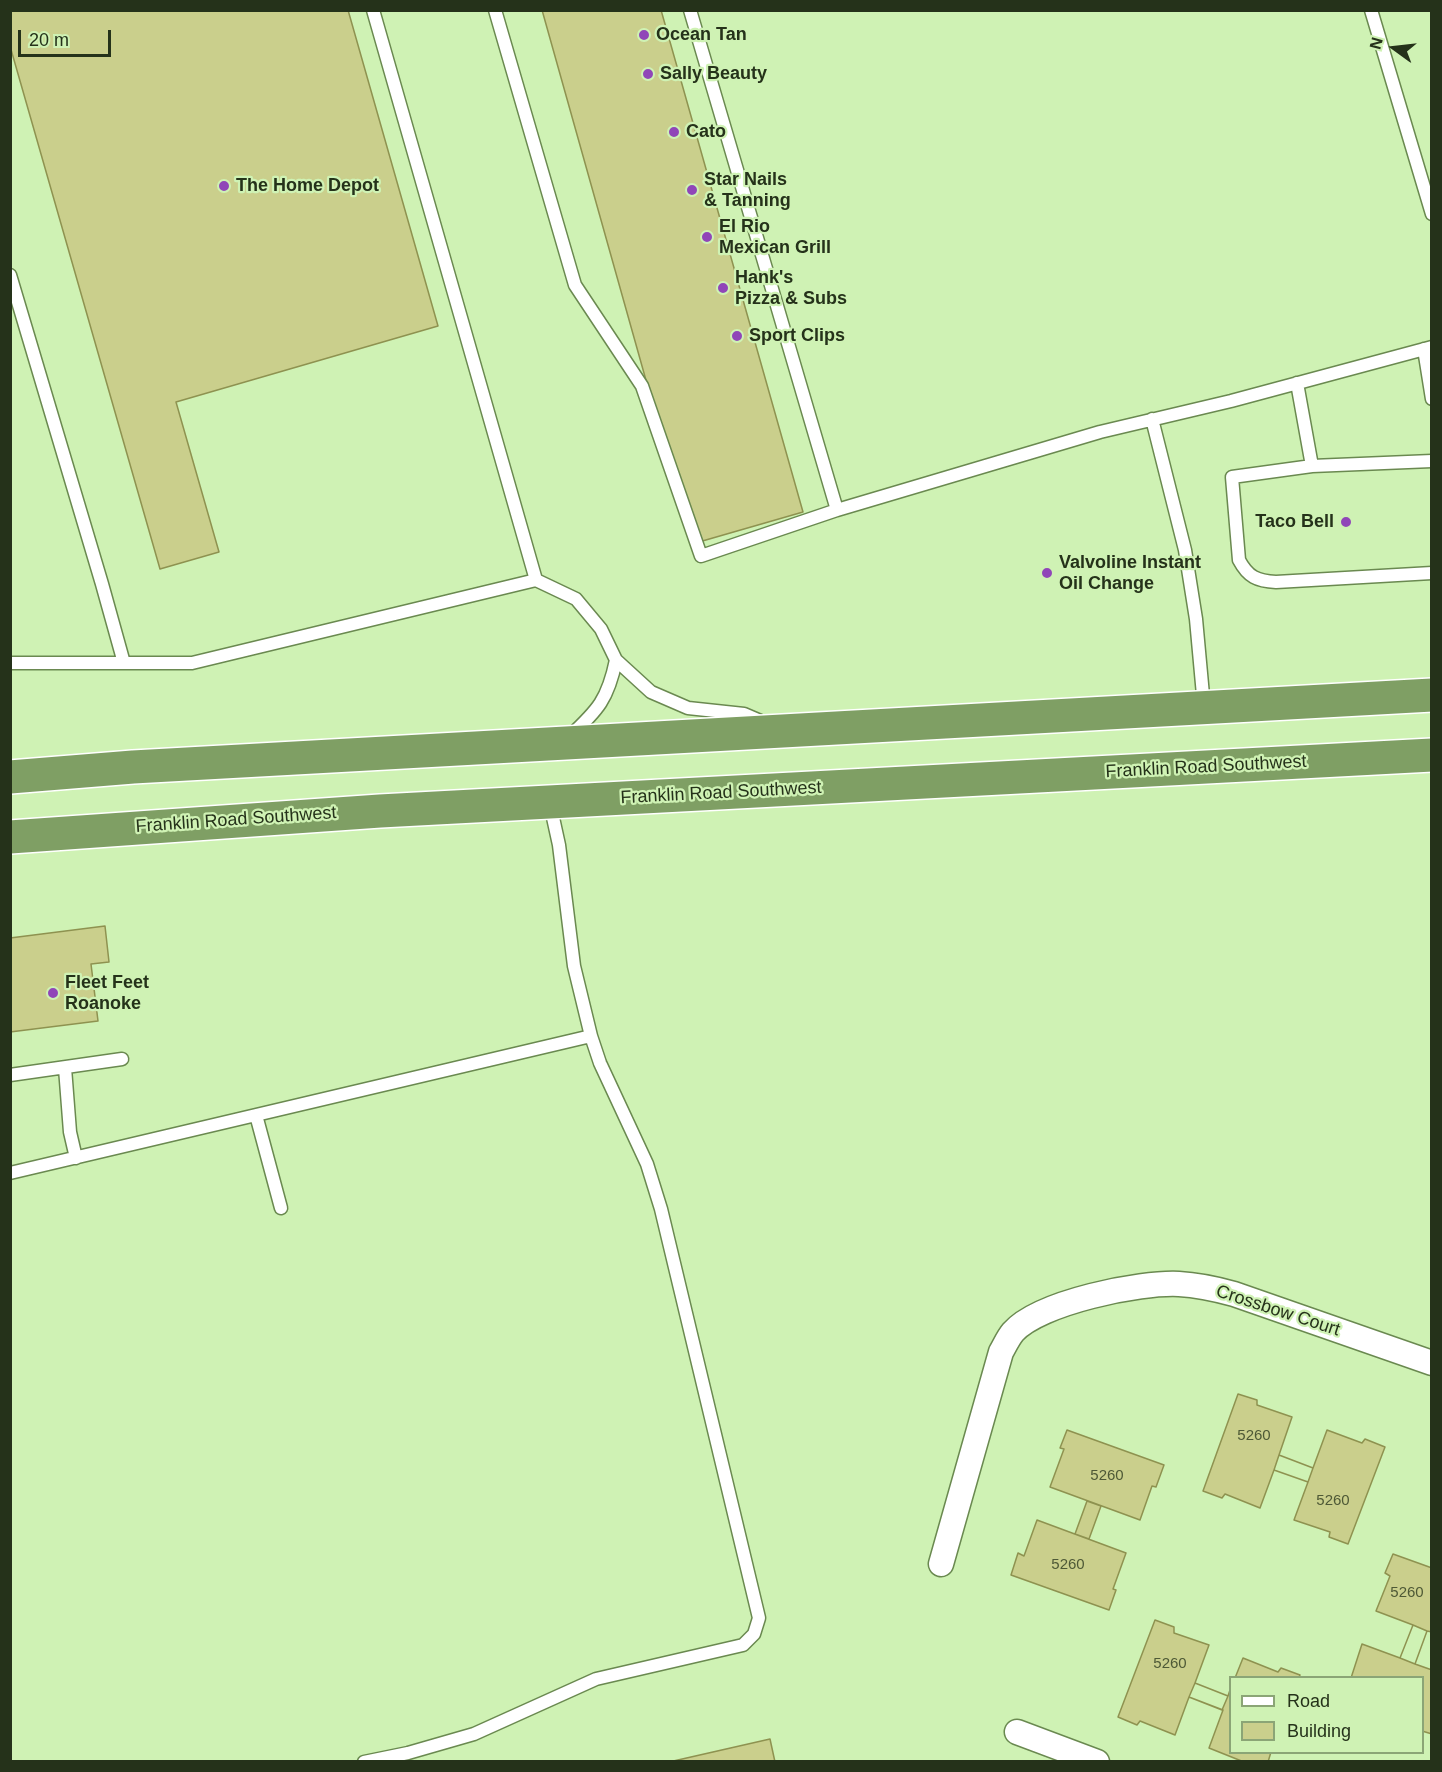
<!DOCTYPE html>
<style>
body{margin:0}
#map{position:relative;width:1442px;height:1772px;overflow:hidden;background:#cff2b4;font-family:Helvetica,sans-serif}
canvas{display:block}
.frame{position:absolute;inset:0;border:12px solid #25321a;pointer-events:none}
.legend{position:absolute;left:1229px;top:1676px;width:195px;height:78px;box-sizing:border-box;background:#cff2b4;border:2px solid #8ba576;margin:0;padding:8px 10px;list-style:none;font-size:18px;color:#25321a}
.legend li{display:flex;align-items:center;gap:12px;height:30px}
.legend b{width:30px;border:2px solid #8ba576}
.north{position:absolute;left:1364px;top:18px;width:60px;height:60px;-webkit-text-stroke:4px #cff2b4;paint-order:stroke;rotate:285deg;font-size:16px;font-weight:700;line-height:24px;text-align:center;color:#25321a}
.north::after{content:'';display:block;margin:auto;width:21px;height:27px;background:#25321a;clip-path:polygon(50% 0,100% 100%,50% 72%,0 100%)}
.scale{position:absolute;left:18px;top:30px;width:93px;height:27px;box-sizing:border-box;border:3px solid #25321a;border-top:0;padding-left:8px;font-size:18px;line-height:21px;white-space:nowrap;color:#25321a;-webkit-text-stroke:4px #cff2b4;paint-order:stroke}
</style>
<div id="map">
<canvas width="1442" height="1772"></canvas>
<div class="frame"></div>
<ul class="legend">
<li><b style="height:8px;background:#fff"></b>Road</li>
<li><b style="height:16px;background:#cacf8c"></b>Building</li>
</ul>
<div class="north">N</div>
<div class="scale">20 m</div>
</div>
<script>
const g = document.querySelector('canvas').getContext('2d');
g.lineJoin = 'round';
function fillPath(path, color) { g.fillStyle = color; g.fill(path, 'evenodd'); }
function strokePath(path, color, width, dash) { g.strokeStyle = color; g.lineWidth = width; g.lineCap = dash ? 'butt' : 'round'; g.setLineDash(dash || []); g.stroke(path); }
function label(font, color, halo, rows, align = 'center') {
  g.font = font + ' Helvetica,sans-serif'; g.lineWidth = 4.5; g.setLineDash([]); g.textBaseline = 'middle'; g.strokeStyle = halo; g.fillStyle = color; for (const [text, x, y, turn = 0] of rows) {
    g.save(); g.translate(x, y); g.rotate((+turn || 0) * Math.PI / 180); g.textAlign = isNaN(turn) ? turn : align; if (halo) g.strokeText(text, 0, 0); g.fillText(text, 0, 0); g.restore();
  }
}
const building = new Path2D(`
 M10 10H348L438 326 176 402 219 552 160 569 10 46Z
 M542 10H661L803 512 692 544Z
 M105 926 109 962 91 964 98 1021 10 1032V938Z
 M1238 1394 1257 1400V1405L1292 1417 1279 1455 1313 1468 1308 1482 1274 1470 1260 1508 1225 1494 1222 1498 1203 1491Z
 M1067 1430 1164 1465 1156 1487 1152 1486 1140 1520 1050 1487 1064 1449 1060 1448Z
 M1327 1430 1362 1443 1365 1439 1385 1447 1348 1544 1329 1537 1330 1532 1294 1520 1308 1482 1274 1470 1279 1455 1313 1468Z
 M1087 1501 1101 1506 1089 1539 1075 1534Z
 M1037 1520 1126 1553 1113 1589 1116 1590 1109 1610 1011 1575 1018 1553 1024 1556Z
 M1393 1554 1432 1568V1632L1427 1631 1415 1664 1400 1658 1413 1625 1376 1611 1390 1576 1385 1573Z
 M1155 1620 1174 1627V1633L1209 1645 1195 1683 1228 1696 1222 1710 1189 1697 1175 1735 1140 1721 1137 1725 1118 1717Z
 M1413 1625 1427 1631 1415 1664 1432 1670V1734L1422 1731V1678H1351L1362 1644 1400 1658Z
 M1243 1658 1278 1672 1281 1668 1300 1675 1299 1678H1235Z
 M1195 1683 1228 1696 1230 1690V1752H1271L1268 1762H1244L1209 1748 1223 1710 1189 1697Z
 M770 1739 775 1762H669Z`);
fillPath(building, '#cacf8c');
strokePath(building, '#8e9250', 1.5);
const lane = new Path2D(`
 M495 10 575 285 642 386 701 556 837 510
 M690 10 837 510 1100 432 1231 401 1432 347
 M1371 10 1432 214
 M10 275 102 584 124 663
 M1424 349 1432 399
 M1297 383 1312 466 1232 477 1239 560C1248 577 1257 581 1276 582L1432 573
 M1152 419 1185 550 1196 619 1204 706
 M1312 466 1432 461
 M536 580 576 599 601 629 616 660 651 692 688 708 744 714 765 723
 M10 663H192L536 580 373 10
 M570 736C598 710 608 699 616 660
 M65 1068 70 1132 76 1158
 M10 1075 122 1059
 M256 1115 281 1208
 M10 1173 591 1036
 M364 1762 408 1753 474 1734 596 1679 743 1645 754 1634 759 1618 661 1209 647 1164 600 1063 591 1036 574 966 559 845 550 804`);
const street = new Path2D(`
 M941 1564 1001 1352C1005 1345 1008 1338 1013 1332 1040 1302 1140 1282 1179 1284 1198 1285 1216 1289 1234 1294L1432 1363
 M1017 1732 1097 1762`);
const highway = new Path2D(`
 M10 777 133 767 1432 695
 M10 837 380 811 1432 755`);
strokePath(lane, '#6a8950', 15);
strokePath(street, '#6a8950', 27);
strokePath(highway, '#fff', 36);
strokePath(lane, '#fff', 12);
strokePath(street, '#fff', 24);
strokePath(highway, '#7f9f64', 33);
for (const [x, y, r, color] of [
 [644,35,6,"#9046b8"],
 [648,74,6,"#9046b8"],
 [674,132,6,"#9046b8"],
 [224,186,6,"#9046b8"],
 [692,190,6,"#9046b8"],
 [707,237,6,"#9046b8"],
 [723,288,6,"#9046b8"],
 [737,336,6,"#9046b8"],
 [1346,522,6,"#9046b8"],
 [1047,573,6,"#9046b8"],
 [53,993,6,"#9046b8"]
]) { const dot = new Path2D(); dot.arc(x, y, r, 0, 2 * Math.PI); g.fillStyle = color; g.fill(dot); strokePath(dot, '#cff2b4', 2); }
label('15px', '#4e5936', null, [
 ["5260",1254,1436],
 ["5260",1107,1476],
 ["5260",1333,1501],
 ["5260",1068,1565],
 ["5260",1407,1593],
 ["5260",1170,1664]
]);
label('bold 18px', '#25321a', '#cff2b4', [
 ["Ocean Tan",656,35],
 ["Sally Beauty",660,74],
 ["Cato",686,132],
 ["Star Nails",704,180],
 ["& Tanning",704,201],
 ["The Home Depot",236,186],
 ["El Rio",719,227],
 ["Mexican Grill",719,248],
 ["Hank's",735,278],
 ["Pizza & Subs",735,299],
 ["Sport Clips",749,336],
 ["Taco Bell",1334,522,"right"],
 ["Valvoline Instant",1059,563],
 ["Oil Change",1059,584],
 ["Fleet Feet",65,983],
 ["Roanoke",65,1004]
], 'left');
label('18px', '#25321a', '#cff2b4', [
 ["Franklin Road Southwest",1206,767,-3],
 ["Franklin Road Southwest",721,793,-3],
 ["Franklin Road Southwest",236,820,-4],
 ["Crossbow Court",1278,1311,18]
]);
</script>
